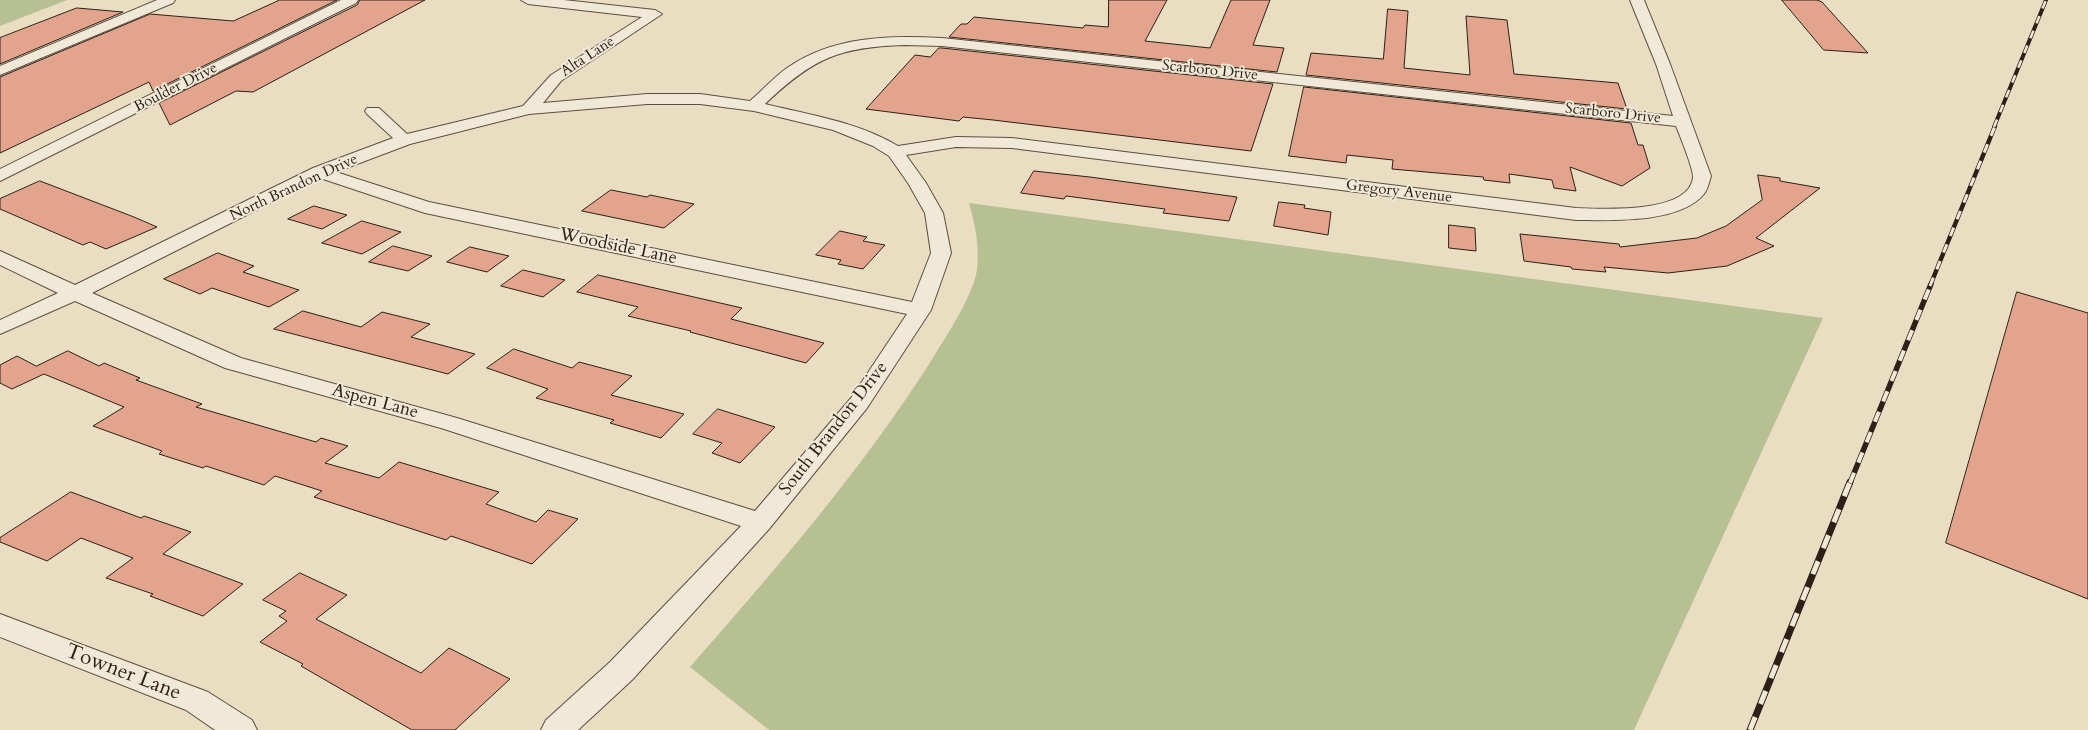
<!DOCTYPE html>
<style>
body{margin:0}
canvas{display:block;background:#e9ddc2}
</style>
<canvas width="2088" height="730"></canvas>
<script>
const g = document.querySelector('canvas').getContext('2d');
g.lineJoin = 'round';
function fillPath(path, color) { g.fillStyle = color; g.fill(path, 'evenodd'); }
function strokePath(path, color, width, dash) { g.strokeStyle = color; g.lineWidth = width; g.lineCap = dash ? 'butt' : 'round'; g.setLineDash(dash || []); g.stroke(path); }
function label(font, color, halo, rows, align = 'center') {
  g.font = font + ' Cardo,serif'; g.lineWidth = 4; g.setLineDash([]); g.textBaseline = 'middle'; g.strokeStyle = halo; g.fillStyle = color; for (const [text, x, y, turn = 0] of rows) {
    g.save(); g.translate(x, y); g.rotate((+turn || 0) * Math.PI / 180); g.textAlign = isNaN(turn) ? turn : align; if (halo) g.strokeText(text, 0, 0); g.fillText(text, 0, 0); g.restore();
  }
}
fillPath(new Path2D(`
 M0 0H67L0 26Z
 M969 203 1823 318 1634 730H769L690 667C776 569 861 471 931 361 945 338 973 296 977 270 980 247 975 225 969 203Z`), '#b7c093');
const building = new Path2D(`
 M280 0H337L153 91 149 82 0 153V77L150 14 233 21Z
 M360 0H425L253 92 236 91 170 125 159 103 357 5Z
 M1109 0H1167L1145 41 1210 48 1231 0H1270L1253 45 1284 48 1277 72 949 37 961 24H967L974 17 1083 28 1085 25 1108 27Z
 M1782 0H1817L1822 2 1868 53 1824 50Z
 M77 8 123 12 0 64V38Z
 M1388 9 1408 11 1404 68 1470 75 1466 16 1507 20 1514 74 1618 83 1627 109 1306 75 1311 53 1383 59Z
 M939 48H942L1273 84 1251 151 993 120 963 117 959 121 866 109 915 55 930 57Z
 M1304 87 1631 123 1638 145H1643L1650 168 1622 186 1570 167 1576 191 1554 188 1552 180 1509 174 1510 183 1484 180 1483 177 1392 169 1393 160 1347 155 1346 163 1289 156Z
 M1034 171 1090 177 1237 197 1229 221 1163 213 1165 209 1142 206 1066 196 1064 199 1021 193Z
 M1758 175 1780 178V181L1820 188 1756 238 1774 246 1727 266 1668 273 1604 267 1606 272 1572 269 1571 267 1524 261 1520 234 1619 244 1620 247 1697 238 1726 226 1762 200Z
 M40 181 134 217 157 227 106 249 90 242 83 245 0 209V199Z
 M611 190 647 197 650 195 694 204 664 228 582 211Z
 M1279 202 1305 205 1304 208 1331 212 1328 235 1274 226Z
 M314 206 347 215 322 229 288 219Z
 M362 221 401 232 362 254 322 243Z
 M1449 225 1475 228 1476 251 1449 248Z
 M840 231 867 237 863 241 885 245 863 269 838 264 841 260 816 255Z
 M393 246 432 256 408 271 369 262Z
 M470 247 509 256 487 272 447 262Z
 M218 253 254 266 243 272 299 290 269 307 212 288 200 294 164 279Z
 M523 270 565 280 543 297 501 286Z
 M598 275 742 308 731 319 824 343 806 363 690 332 691 331 628 316 638 307 577 292Z
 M2017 292 2088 313V599L1946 543Z
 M303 311 361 327 382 312 430 324 411 337 475 354 448 374 274 329Z
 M514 349 572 368 579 362 632 376 611 395 684 414 661 438 610 423 614 420 536 398 548 389 487 368Z
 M68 351 99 366 104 363 140 378 136 380 202 404 196 407 316 442 321 438 348 446 325 463 379 478 399 462 499 492 486 504 536 522 548 510 578 519 532 564 451 536 446 540 314 497 322 491 275 476 264 485 206 466 203 468 159 454 162 451 93 426 124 407 44 374 12 389 0 383V365L17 356 36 366Z
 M718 409 775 427 740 463 712 453 722 443 693 434Z
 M71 492 141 518 144 516 191 532 163 554 243 584 203 616 150 596 153 594 106 578 133 558 81 538 47 561 0 542V538Z
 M300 573 347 595 316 619 421 673 449 648 510 679 455 730H412L301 666 303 664 260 642 287 621 279 616 286 611 263 600Z`);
fillPath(building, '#e3a48e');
strokePath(building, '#2d2016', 1);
const street = new Path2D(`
 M157 0H175L173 3 0 75V66Z
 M341 0H358L356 3 0 181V169Z
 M521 0H564L655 10 662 14 561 81 543 103 647 94H700L750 101C763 90 774 77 787 68 832 36 890 35 942 38L1673 116 1656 64 1630 0H1644L1670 64 1711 176C1709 182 1708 189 1704 194 1679 224 1611 220 1576 220L1012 148 956 147 906 155 926 183 943 213 951 253 931 310 867 408 769 529 632 680 578 730H541L546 720 610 662 741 526 441 428 225 368 75 301 0 334V320L58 293 0 265V251L75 285 313 168 393 138 367 114 365 111 367 108H379L407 134 523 106 551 75 642 17 528 4ZM905 45 942 46 1676 126C1680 136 1694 170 1693 178 1688 214 1603 209 1576 208L1012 138 956 137 898 146C858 122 810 115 765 104 813 58 839 47 905 45ZM647 104H700L754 111 833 130 873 146 889 156 908 183 925 213 931 253 912 302 429 202 336 172 410 144 529 114ZM320 178 425 213 907 314 851 398 755 511 457 418 241 358 92 293Z
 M0 614 208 692 252 720 257 730H215L186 710 0 637Z`);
strokePath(street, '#5c4f41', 2);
fillPath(street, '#f1e9d7');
const railFar3 = new Path2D(`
 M1994 127 2046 0`);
const railFar2 = new Path2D(`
 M1930 286 1995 126`);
const railFar1 = new Path2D(`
 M1850 483 1931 284`);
const rail = new Path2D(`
 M1750 730 1850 482`);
strokePath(railFar3, '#2d2016', 4);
strokePath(railFar2, '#2d2016', 4.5);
strokePath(railFar1, '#2d2016', 5.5);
strokePath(rail, '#2d2016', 7);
strokePath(railFar3, '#f1e9d7', 2.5, [8]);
strokePath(railFar2, '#f1e9d7', 3, [9]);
strokePath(railFar1, '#f1e9d7', 4, [11]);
strokePath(rail, '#f1e9d7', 5, [14]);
label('15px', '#2d2016', '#f1e9d7', [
 ["Alta Lane",588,57,-33],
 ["Scarboro Drive",1210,71,6],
 ["Boulder Drive",176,88,-27],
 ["Scarboro Drive",1613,114,6],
 ["North Brandon Drive",294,188,-25],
 ["Gregory Avenue",1399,192,7]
]);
label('18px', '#2d2016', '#f1e9d7', [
 ["Woodside Lane",618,247,12],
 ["Aspen Lane",375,402,15],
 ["South Brandon Drive",834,429,-52]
]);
label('21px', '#2d2016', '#f1e9d7', [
 ["Towner Lane",123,673,21]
]);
</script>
